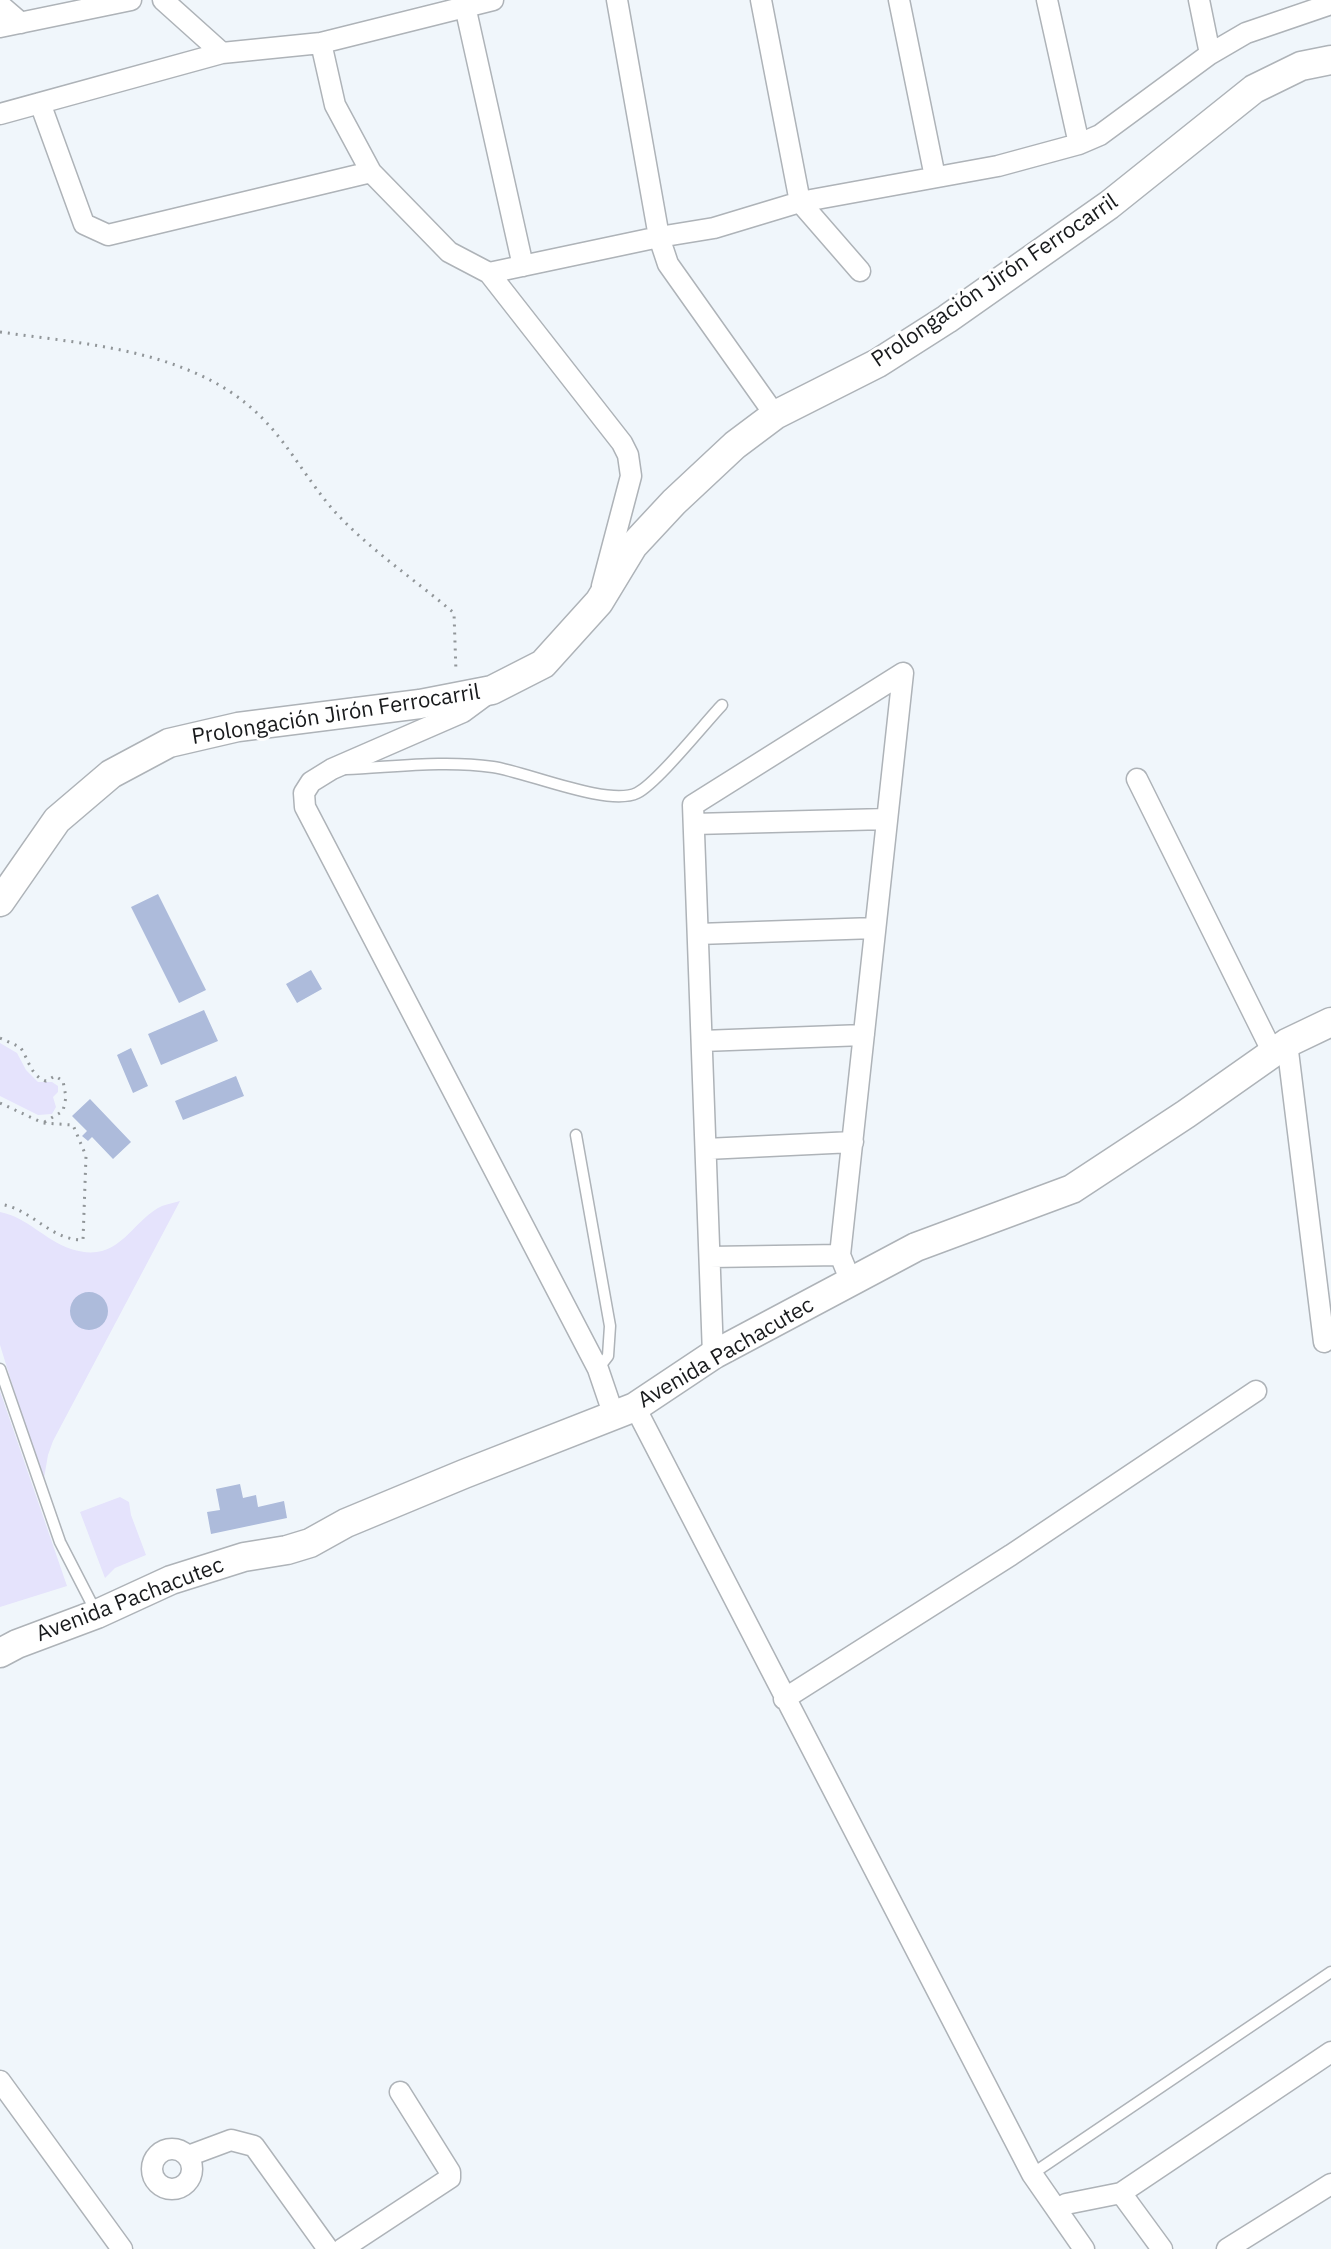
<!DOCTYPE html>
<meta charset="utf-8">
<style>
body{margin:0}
canvas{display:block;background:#f0f6fb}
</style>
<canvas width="1331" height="2249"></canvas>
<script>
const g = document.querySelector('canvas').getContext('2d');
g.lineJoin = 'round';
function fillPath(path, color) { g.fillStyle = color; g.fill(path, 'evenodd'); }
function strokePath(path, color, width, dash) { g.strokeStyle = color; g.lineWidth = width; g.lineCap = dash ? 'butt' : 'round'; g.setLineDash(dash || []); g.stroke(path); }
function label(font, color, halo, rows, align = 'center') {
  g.font = font + ' "IBM Plex Sans",sans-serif'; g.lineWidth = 6; g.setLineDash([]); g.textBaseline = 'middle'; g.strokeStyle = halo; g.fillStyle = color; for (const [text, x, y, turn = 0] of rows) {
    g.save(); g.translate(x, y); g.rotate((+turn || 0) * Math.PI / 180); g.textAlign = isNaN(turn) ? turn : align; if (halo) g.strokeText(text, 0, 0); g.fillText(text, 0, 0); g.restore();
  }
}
fillPath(new Path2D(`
 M0 1043 17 1053 26 1070 38 1082H52L58 1086V1092L53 1097 56 1107 52 1114 38 1115 0 1096Z
 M180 1201 53 1441 48 1455 43 1484 0 1345V1212C27 1217 46 1241 71 1249 120 1265 130 1221 162 1206 167 1204 174 1203 180 1201Z
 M0 1391 67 1586 0 1607Z
 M120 1497 129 1502 131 1515 146 1555 115 1568 105 1578 80 1512Z`), '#e5e3fc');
fillPath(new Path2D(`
 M158 894 206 990 179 1003 131 907Z
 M311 970 322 989 297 1003 286 984Z
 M204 1010 218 1041 161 1065 148 1034Z
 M131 1048 148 1086 133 1093 117 1055Z
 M236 1076 244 1096 183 1120 175 1101Z
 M90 1099 131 1142 113 1159 92 1137 88 1141 82 1136 87 1131 72 1116Z
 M70 1311a19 19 0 1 1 38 0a19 19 0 1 1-38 0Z
 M240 1484 243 1498 256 1495 258 1507 284 1501 287 1518 211 1534 207 1512 220 1510 216 1489Z`), '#adbbdb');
const lane = new Path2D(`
 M346 769C394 767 445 760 493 767 527 772 608 807 637 793 657 783 704 724 722 705
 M576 1135 610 1326 608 1356 598 1369
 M0 1369 60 1542 96 1612
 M1032 2174 1331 1972`);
const street = new Path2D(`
 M163 0 222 53
 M617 0 659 237 668 264 775 415
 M761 0 800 202 860 271
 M899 0 935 177
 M1047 0 1079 144
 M1199 0 1210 54
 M0 5 21 23
 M465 6 523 266
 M0 27 131 0
 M321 43 335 105 371 172 449 252 489 273 622 443 628 455 631 476 602 586
 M40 103 84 224 108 235 371 172
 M0 114 222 53 321 43 493 0
 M489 273 659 237 714 228 800 202 998 166 1079 144 1100 135 1210 54 1246 33 1331 4
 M486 695 463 712 332 769 311 782 304 793 305 807 598 1369 613 1413
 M1137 779 1273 1053
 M694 824 887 819
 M698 934 875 928
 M702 1041 864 1035
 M1287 1043 1324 1342
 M706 1149 853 1142
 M710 1257 840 1255
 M851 1282 840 1255 903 673
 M713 1355 693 805 903 673
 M635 1407 1032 2174 1084 2249
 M784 1699 1011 1555 1256 1391
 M0 2081 122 2249
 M152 2169a20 20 0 1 1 40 0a20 20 0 1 1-40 0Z
 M188 2156 231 2140 254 2146 328 2249
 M1057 2210 1066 2204 1121 2193
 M342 2249 450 2178V2172L400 2092
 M1162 2249 1121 2193 1331 2052
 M1227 2249 1331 2184`);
const secondary = new Path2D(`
 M0 902 57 820 111 774 169 743 238 727 420 704 492 690 543 664 599 602 633 546 674 502 735 445 775 415 878 363 947 319 1109 205 1254 89 1301 66 1331 60
 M0 1653 17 1644 97 1614 171 1580 244 1557 287 1550 310 1543 346 1523 464 1474 635 1407 713 1355 916 1247 1072 1189 1186 1114 1287 1043 1331 1022`);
strokePath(lane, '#aeb3b8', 13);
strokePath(street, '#aeb3b8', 23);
strokePath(secondary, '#aeb3b8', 31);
strokePath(new Path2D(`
 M0 332C77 343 162 348 229 391 278 423 294 462 329 505 364 546 413 578 454 613L456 672
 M0 1038 20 1047C29 1059 30 1076 46 1081L55 1076 63 1081 66 1097 63 1111 43 1123
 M0 1103 43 1123 73 1125 86 1156 83 1240C50 1240 32 1209 0 1204`), '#919699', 3, [2, 6]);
strokePath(lane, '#fff', 10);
strokePath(street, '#fff', 20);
strokePath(secondary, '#fff', 28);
label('22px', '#181a1c', '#fff', [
 ["Prolongación Jirón Ferrocarril",995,281,-34],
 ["Prolongación Jirón Ferrocarril",336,715,-9],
 ["Avenida Pachacutec",726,1353,-30],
 ["Avenida Pachacutec",130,1600,-21]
]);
</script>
